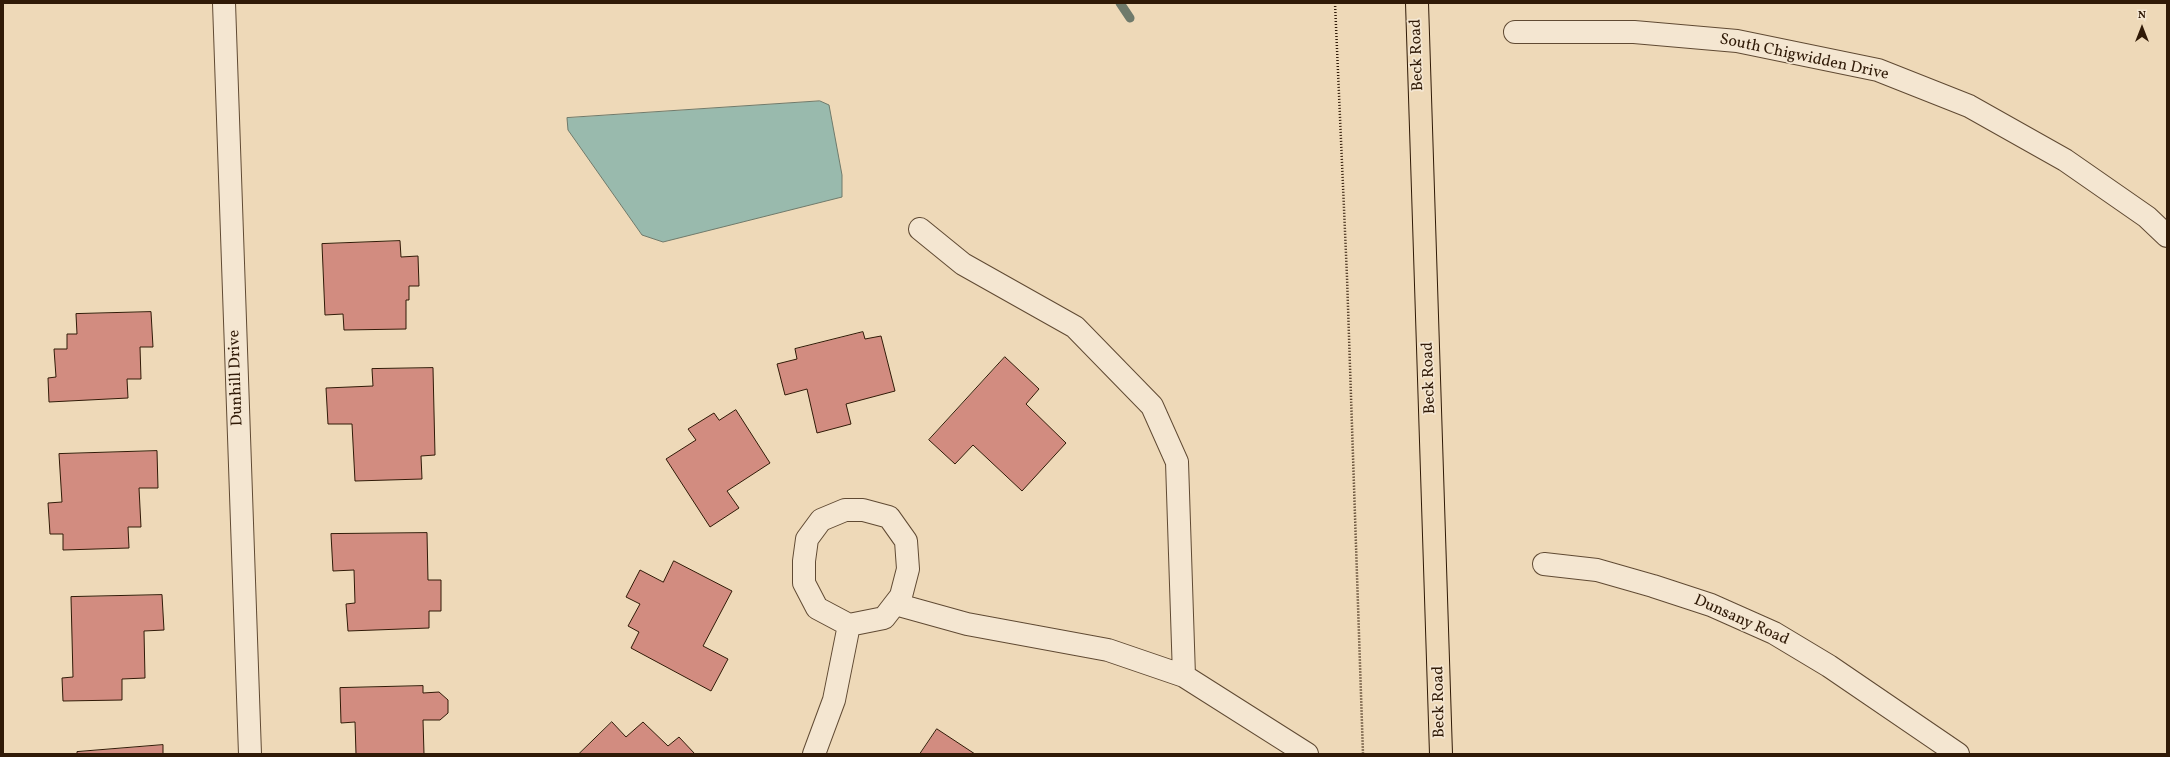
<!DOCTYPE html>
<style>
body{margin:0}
#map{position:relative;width:2170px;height:757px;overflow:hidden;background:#eed9b8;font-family:Vollkorn,serif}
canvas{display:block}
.frame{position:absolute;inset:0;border:4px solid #301a07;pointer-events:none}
.north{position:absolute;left:2122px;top:8px;width:40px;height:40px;-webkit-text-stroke:3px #f4e6d1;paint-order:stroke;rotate:0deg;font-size:11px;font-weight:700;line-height:16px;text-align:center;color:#301a07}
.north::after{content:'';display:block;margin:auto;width:14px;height:18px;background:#301a07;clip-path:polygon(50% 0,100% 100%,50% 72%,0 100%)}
</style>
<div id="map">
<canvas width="2170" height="757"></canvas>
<div class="frame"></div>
<div class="north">N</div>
</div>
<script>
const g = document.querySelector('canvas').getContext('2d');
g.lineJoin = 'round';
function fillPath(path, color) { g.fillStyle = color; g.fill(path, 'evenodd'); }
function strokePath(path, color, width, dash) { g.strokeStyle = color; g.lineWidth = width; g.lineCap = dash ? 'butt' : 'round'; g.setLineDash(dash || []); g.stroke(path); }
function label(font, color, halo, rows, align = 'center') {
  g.font = font + ' Vollkorn,serif'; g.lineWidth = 3.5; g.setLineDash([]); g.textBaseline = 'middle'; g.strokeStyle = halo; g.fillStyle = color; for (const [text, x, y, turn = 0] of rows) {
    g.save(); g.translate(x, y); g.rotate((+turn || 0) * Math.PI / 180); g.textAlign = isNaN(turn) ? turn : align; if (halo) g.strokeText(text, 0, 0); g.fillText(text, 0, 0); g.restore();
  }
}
const water = new Path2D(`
 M820 101 829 105 842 175V197L663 242 642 235 568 130 567 118Z`);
fillPath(water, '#99baad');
strokePath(water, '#6f7a6b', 1);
strokePath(new Path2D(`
 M1120 3 1130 18`), '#6f7a6b', 9);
const building = new Path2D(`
 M400 241 401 257 418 256 419 286H409V300H406V329L344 330 343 314 325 315 322 244Z
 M151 312 153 347H140L141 379H127L128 398 49 402 48 378 56 377 54 349H67V334H77L76 314Z
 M863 332 865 339 881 336 895 391 846 404 851 424 817 433 807 389 785 395 777 364 797 359 795 349Z
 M1005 357 1039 389 1026 404 1066 443 1022 491 973 445 955 464 929 440Z
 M433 368 435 455 421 456 422 479 355 481 352 424H328L326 388 373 386 372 369Z
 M736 410 770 463 727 491 739 508 710 527 666 459 696 440 688 429 714 413 719 420Z
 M157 451 158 488H139L141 527H128L129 548 63 550V534H50L48 503 62 502 59 454Z
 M427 533 428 580H441V611H429V628L348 631 346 604 355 603 354 570 333 571 331 534Z
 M674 561 732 591 703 646 728 659 711 691 631 648 639 632 628 626 640 604 626 597 640 570 663 582Z
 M162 595 164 630 144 631 145 678 122 679V700L63 701 62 678 73 677 71 597Z
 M423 686V693L439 692 448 700V713L440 720H423L424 754H356L355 722 341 723 340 688Z
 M612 722 626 737 643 722 668 746 679 737 695 754H579Z
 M937 729 975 754H920Z
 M163 745V754H77V752Z`);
fillPath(building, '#d28c80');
strokePath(building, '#301a07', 1);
const minor = new Path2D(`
 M224 3 250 754
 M1515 32H1634L1737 41 1878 70 1969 106 2065 160 2147 217 2167 236
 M920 229 963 264 1075 327 1152 406 1177 462 1184 676
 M845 510H863L889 517 906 541 908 569 901 596 884 618 849 625 817 608 804 583V561L807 539 821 520Z
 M1544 564 1597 570 1653 586 1711 605 1774 633 1829 666 1958 754
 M895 604 967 624 1108 650 1184 676 1307 754
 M814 754 834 700 849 625`);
const major = new Path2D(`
 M1417 3 1441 754`);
strokePath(minor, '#604a33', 24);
strokePath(major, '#301a07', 24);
strokePath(new Path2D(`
 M1335 3 1347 277 1363 754`), '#301a07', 2.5, [1, 2]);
strokePath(minor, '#f4e6d1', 22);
strokePath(major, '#eed9b8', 22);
label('16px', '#301a07', '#f4e6d1', [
 ["Beck Road",1418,55,-92],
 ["South Chigwidden Drive",1804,58,12],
 ["Dunhill Drive",237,378,-92],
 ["Beck Road",1430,378,-92],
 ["Dunsany Road",1741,621,24],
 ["Beck Road",1440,702,-91]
]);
</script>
